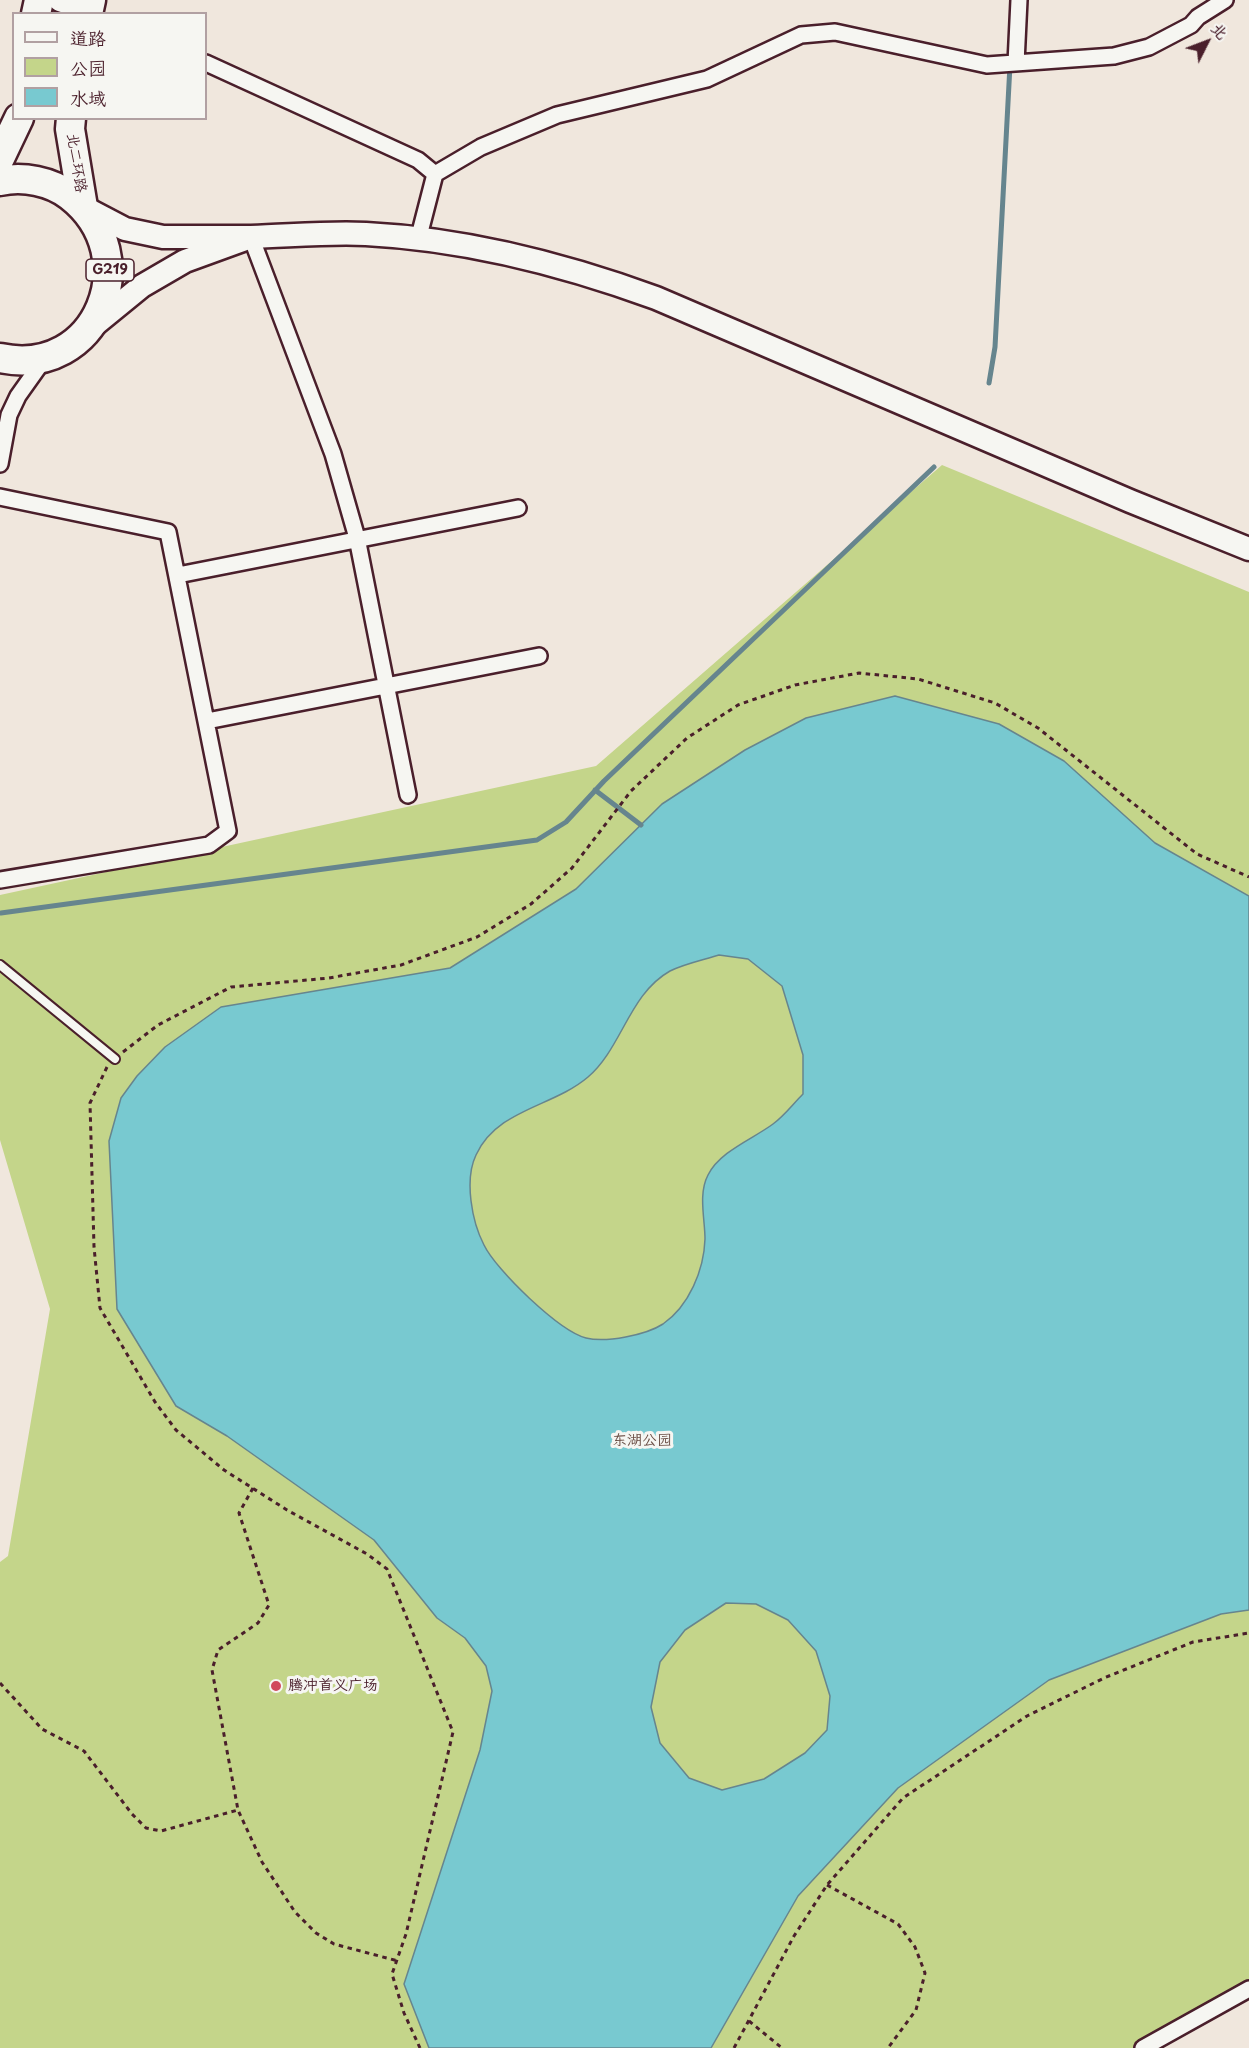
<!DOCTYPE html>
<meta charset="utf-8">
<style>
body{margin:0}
#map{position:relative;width:1249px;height:2048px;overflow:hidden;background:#f0e7dd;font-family:"Playpen Sans","LXGW WenKai TC",sans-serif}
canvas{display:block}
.legend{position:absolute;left:12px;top:12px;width:195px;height:108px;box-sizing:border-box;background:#f6f6f2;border:2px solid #b1a0a2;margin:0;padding:8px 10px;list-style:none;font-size:18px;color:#4a1f2b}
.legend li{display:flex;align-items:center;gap:12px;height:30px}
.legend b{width:30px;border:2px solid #b1a0a2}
.north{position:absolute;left:1177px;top:12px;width:60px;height:60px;-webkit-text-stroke:4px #f6f6f2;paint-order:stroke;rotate:48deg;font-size:16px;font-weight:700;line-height:24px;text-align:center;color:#4a1f2b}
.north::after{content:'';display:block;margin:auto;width:21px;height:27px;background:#4a1f2b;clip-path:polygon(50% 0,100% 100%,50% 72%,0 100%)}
</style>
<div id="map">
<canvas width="1249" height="2048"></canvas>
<ul class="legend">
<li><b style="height:8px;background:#f6f6f2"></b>道路</li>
<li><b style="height:16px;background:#c4d58a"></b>公园</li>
<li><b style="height:16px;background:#78c9d0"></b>水域</li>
</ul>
<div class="north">北</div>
</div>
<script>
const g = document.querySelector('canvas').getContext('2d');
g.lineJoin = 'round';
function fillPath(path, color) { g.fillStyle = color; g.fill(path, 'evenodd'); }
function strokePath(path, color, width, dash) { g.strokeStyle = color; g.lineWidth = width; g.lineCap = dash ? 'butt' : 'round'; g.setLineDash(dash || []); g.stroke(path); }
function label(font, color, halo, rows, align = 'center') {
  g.font = font + ' "Playpen Sans","LXGW WenKai TC",sans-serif'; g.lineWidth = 6; g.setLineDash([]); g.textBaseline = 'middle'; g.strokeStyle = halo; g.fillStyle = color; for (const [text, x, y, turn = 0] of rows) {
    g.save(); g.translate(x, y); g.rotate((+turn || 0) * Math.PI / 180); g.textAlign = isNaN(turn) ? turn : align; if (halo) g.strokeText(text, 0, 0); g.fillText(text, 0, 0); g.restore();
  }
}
fillPath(new Path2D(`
 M942 465 1249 592V1994L1147 2048H0V1562L8 1556 50 1309 0 1140V895L596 766Z`), '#c4d58a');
const water = new Path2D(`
 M895 696 999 724 1064 761 1155 843 1249 896V1610L1221 1614 1049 1680 898 1788 798 1896 711 2048H429L404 1984 480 1750 492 1691 486 1666 465 1638 437 1618 374 1540 227 1436 176 1406 117 1309 109 1141 121 1098 137 1076 165 1047 221 1007 450 968 576 889 662 804 745 750 806 718ZM719 955 748 959 782 986 803 1055V1094C793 1104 784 1116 773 1124 753 1139 720 1151 708 1175 698 1194 705 1219 705 1239 704 1270 689 1306 663 1324 646 1335 606 1343 586 1338 559 1331 496 1270 484 1245 472 1222 464 1180 476 1155 497 1109 553 1107 588 1077 622 1048 629 994 670 971 684 964 703 960 719 955ZM726 1603 756 1604 788 1620 816 1651 830 1696 827 1730 805 1753 764 1779 722 1790 689 1778 660 1743 651 1707 660 1662 685 1630Z`);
fillPath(water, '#78c9d0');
strokePath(water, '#66858e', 1.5);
strokePath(new Path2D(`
 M989 383 995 347 1010 65
 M595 790 641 825
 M1 913 537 840 566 822 604 781 934 467`), '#66858e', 5);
const lane = new Path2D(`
 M0 965 115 1059`);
const street = new Path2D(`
 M206 63 418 160 435 174 418 240
 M1016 63 1019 0
 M435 174 481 147 557 115 707 79 801 35 835 32 987 65 1114 56 1149 47 1191 25 1198 17 1225 0
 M251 237 333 454 357 538 408 795
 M0 464 9 415 18 396 45 358
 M0 497 168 532 228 831 209 845 0 880
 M178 575 518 508
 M207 721 539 656
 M1143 2048 1249 1989`);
const secondary = new Path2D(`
 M60 0 89 10
 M83 207 125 229 163 237H251L185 261 142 286 93 326
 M251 237C289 236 328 232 366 234 465 239 563 264 656 298L1130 501 1249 549`);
const highway = new Path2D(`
 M36 14 39 0
 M88 14 91 0
 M71 118 70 129 83 207
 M0 158 19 118
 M0 181C23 176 51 181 70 196 147 256 98 379 0 358`);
strokePath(lane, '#4a1f2b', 12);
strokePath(street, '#4a1f2b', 20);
strokePath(secondary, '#4a1f2b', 27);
strokePath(highway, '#4a1f2b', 33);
strokePath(new Path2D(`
 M123 1052 158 1025 231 987 329 978 401 965 477 937 531 904 572 868 631 791 687 738 738 705 795 685 859 673 918 679 995 703 1038 728 1197 854 1249 877
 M107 1067 90 1103 94 1247 100 1308 155 1402 176 1430 224 1470 287 1510 367 1554 387 1569 453 1732 406 1934 392 1974 404 2013 420 2048
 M253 1488 239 1513 269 1605 258 1623 218 1650 212 1670 238 1810 262 1862 295 1912 316 1933 334 1944 398 1961
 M0 1683 42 1729 84 1751 132 1814 146 1828 161 1831 238 1810
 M827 1885 898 1924 915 1947 925 1973 916 2010 888 2048
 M749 2021 782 2048
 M734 2048 794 1936 827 1885 903 1798 1027 1716 1104 1678 1193 1642 1249 1633`), '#4a1f2b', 3, [4.5, 4.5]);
strokePath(lane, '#f6f6f2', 8);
strokePath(street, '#f6f6f2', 15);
strokePath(secondary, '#f6f6f2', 22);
strokePath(highway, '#f6f6f2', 28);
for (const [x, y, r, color] of [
 [276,1686,6,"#d1495b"]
]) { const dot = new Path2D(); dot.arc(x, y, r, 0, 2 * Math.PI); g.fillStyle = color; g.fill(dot); strokePath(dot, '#f6f6f2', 2); }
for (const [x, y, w] of [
 [110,270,48]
]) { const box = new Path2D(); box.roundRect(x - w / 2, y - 11, w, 22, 4.5); g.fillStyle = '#f6f6f2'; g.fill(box); strokePath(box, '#4a1f2b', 1.5); }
label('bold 14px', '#4a1f2b', null, [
 ["G219",110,270]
]);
label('15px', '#4a1f2b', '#f6f6f2', [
 ["北二环路",76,163,81]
]);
label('15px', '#684c43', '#f6f6f2', [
 ["东湖公园",642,1441]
]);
label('15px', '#4a1f2b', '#f6f6f2', [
 ["腾冲首义广场",288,1686]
], 'left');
</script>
